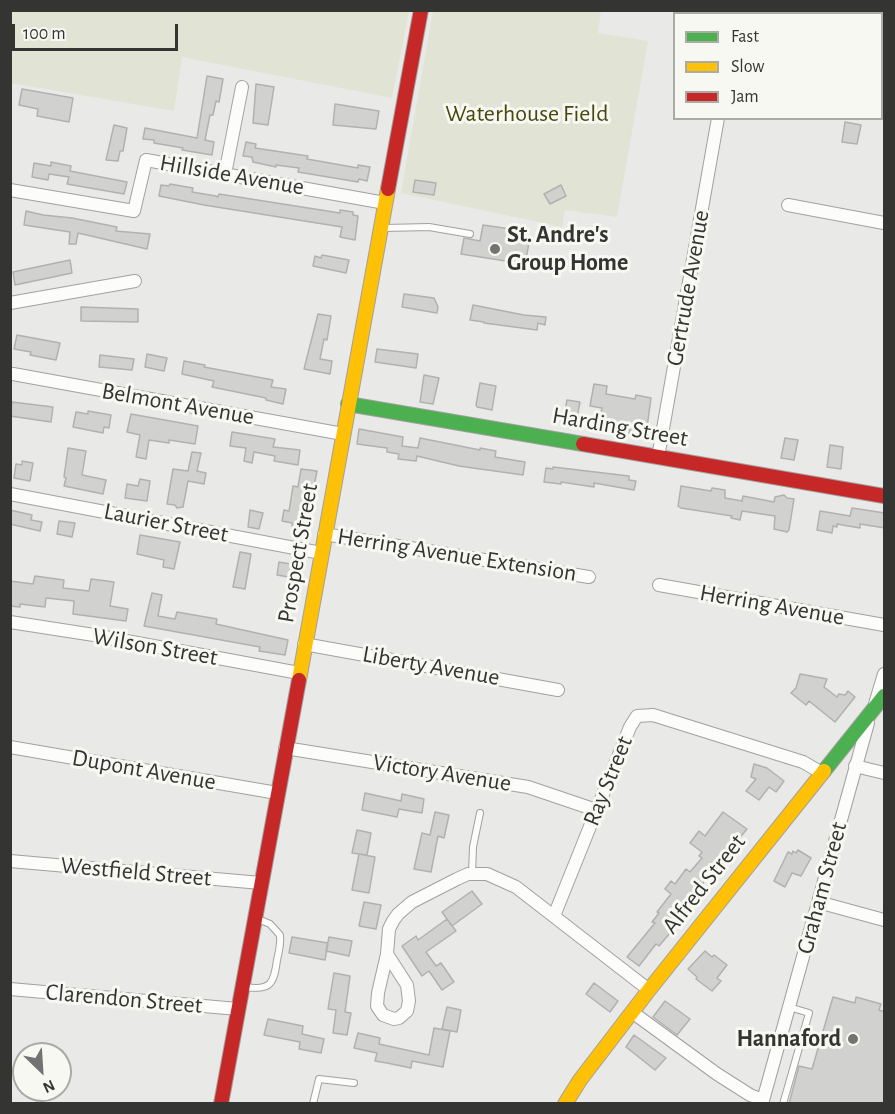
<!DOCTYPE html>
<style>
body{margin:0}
#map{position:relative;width:895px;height:1114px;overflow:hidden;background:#e9eae7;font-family:"Alegreya Sans",sans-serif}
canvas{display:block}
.frame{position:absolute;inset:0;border:12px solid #343533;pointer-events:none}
.legend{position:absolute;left:673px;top:12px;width:210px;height:108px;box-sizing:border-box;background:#f8f8f3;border:2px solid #aaaaa6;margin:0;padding:8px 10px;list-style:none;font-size:18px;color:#343533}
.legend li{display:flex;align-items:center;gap:12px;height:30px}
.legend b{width:30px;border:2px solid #aaaaa6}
.north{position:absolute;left:12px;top:1042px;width:60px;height:60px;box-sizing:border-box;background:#f8f8f3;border:2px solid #aaaaa6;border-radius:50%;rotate:155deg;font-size:16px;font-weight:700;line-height:24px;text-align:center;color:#343533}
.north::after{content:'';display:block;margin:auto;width:21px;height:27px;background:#737472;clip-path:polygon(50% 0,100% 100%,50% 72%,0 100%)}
.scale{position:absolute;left:12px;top:24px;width:166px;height:27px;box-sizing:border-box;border:3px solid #343533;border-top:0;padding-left:8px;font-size:18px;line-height:21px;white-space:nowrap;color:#343533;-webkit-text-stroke:4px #f8f8f3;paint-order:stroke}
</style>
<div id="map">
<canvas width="895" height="1114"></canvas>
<div class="frame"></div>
<ul class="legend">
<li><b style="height:8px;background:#4caf50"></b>Fast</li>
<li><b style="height:8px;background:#ffc107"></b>Slow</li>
<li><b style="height:8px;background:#c62828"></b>Jam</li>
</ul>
<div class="north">N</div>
<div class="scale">100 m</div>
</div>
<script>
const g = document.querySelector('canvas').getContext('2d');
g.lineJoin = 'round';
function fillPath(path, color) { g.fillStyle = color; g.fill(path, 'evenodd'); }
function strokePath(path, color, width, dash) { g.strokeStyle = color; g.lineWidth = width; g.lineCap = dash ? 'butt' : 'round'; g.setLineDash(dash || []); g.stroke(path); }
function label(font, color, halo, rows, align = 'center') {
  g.font = font + ' "Alegreya Sans",sans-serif'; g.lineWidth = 6; g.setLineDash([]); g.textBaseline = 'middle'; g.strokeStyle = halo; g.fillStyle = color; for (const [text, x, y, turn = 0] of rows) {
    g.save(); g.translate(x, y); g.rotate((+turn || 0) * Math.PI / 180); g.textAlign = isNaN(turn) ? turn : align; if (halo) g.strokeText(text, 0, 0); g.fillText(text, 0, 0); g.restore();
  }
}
fillPath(new Path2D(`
 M10 11 11 10 409 11 392 98 182 57 174 111 11 83Z
 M433 11H601L598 33 648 41 617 217 565 210 562 227 401 193Z`), '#e1e3d5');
const building = new Path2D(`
 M207 76 223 79 219 102 216 101 213 115H210L205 140 214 142 212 155 182 150 183 148 154 143V140L143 139 145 128 197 138Z
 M256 84 274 87 268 125 253 123Z
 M22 89 73 98 69 122 37 116 38 109 19 105Z
 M335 104 379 111 376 129 333 125Z
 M845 122 861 125 857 144 842 142Z
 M114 125 127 128 123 151H120L118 161 106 160Z
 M246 142 256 144 255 148 308 156 307 159 358 168V165L370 167 367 181 359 179 358 182 298 172 299 168 276 165V167L253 162 252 157 243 156Z
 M51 162 71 166 70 171 127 182 124 194 67 184 69 177 49 174 48 180 32 177 34 163 51 166Z
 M415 180 436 183 434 195 413 192Z
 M170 184 193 188 192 192 216 196 218 197 219 194 340 213V210L353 212V215L358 216 355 240 340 237 342 227 204 205 159 196 161 185 169 186Z
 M561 185 566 196 550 204 544 194Z
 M26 211 43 215 72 218 117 227 116 231 150 234 147 249 78 233 76 244H69L70 232 24 225Z
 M483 225 511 229 509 240 529 243 525 264 461 254 464 238 480 241Z
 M322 255 349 260 346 273 313 266 315 256 321 258Z
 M70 260 72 273 15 285 13 272Z
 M404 294 434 298 438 307 437 313 402 307Z
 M473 305 524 315 546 317 545 325 538 323 537 330 484 323V322L470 320Z
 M81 307 138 309V322L81 321Z
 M318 314 331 316 327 340 324 339 320 359 332 361 330 374 304 369Z
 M17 335 60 343 56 360 30 355 31 352 14 349Z
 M377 349 418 354 416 368 375 362Z
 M147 354 167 358 164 371 145 367Z
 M100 355 134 359 132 370 99 367Z
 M184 361 205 365 204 367 273 380 271 387 286 389 283 404 266 400V398L212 387 214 381 182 374Z
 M424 375 439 378 433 404 420 402Z
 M480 383 496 386 492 410 477 407 476 405Z
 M594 384 607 386 606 394 635 399 636 395 651 398 646 435 632 434 629 433 630 430 602 425 604 418 600 417 602 408 590 406Z
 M567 400 580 402 576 423 563 421Z
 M12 402 53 407 51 422 10 416Z
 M88 411 111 415 109 428 104 427 103 433 73 427 76 412 88 414Z
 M131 414 198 426 195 444 169 440V443L149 440 146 459 136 457 140 435 127 432Z
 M359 429 403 437 402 446 418 448 420 438 480 450V448L496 451 495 457 525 462 523 475 459 466 417 456 416 461 398 459 399 454 387 452V448L357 444Z
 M232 432 275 439 273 447 300 450 298 465 274 461 275 456 254 452 252 463 244 461 246 448 230 446Z
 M785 438 798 440 794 460 781 458Z
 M830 445 843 447 841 469 827 467Z
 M68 448 86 451 82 475 106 480 103 494 64 486 66 478 64 477Z
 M192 452 201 453 197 471 206 473 204 484 188 481 183 507 177 508 175 505 167 504 173 469 188 471Z
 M22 461 33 463 30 481 14 478 16 464 22 465Z
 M553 467 629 476V480L636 481 634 490 594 483V487L561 482V484L544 482 546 468 553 469Z
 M301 469 317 471 304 535 293 532 292 523 282 521 284 510 289 511 293 486 298 487Z
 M140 479 150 481 147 501 125 498 127 484 138 486Z
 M681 486 711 491 712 488 725 490V498L742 501 743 496 774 502 775 497 784 495 787 498 794 499 789 530 787 532 774 529 775 516 742 511 740 520 731 518 732 516 681 508 678 506Z
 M852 508 885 513V528L860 524V528L837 524V527L833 526 832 533 817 530 820 511 850 516Z
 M10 510 32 515 31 520 42 522 40 531 10 524Z
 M250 510 263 513 259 529 248 527Z
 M59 521 75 523 72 537 57 534Z
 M140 535 180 542 174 569 163 567 164 560 137 554Z
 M240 552 251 554 245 589 233 587Z
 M279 562 303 566 300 579 277 575Z
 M35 576 64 580 63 588 89 591 91 579 114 582 110 606 128 609 126 621 73 614 74 601 46 598 45 607 20 604V607L10 606V581L33 584Z
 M152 593 162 595 158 616 175 619 177 612 217 619 216 624 288 640 285 655 259 651 260 647 144 626Z
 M800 674 827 679 824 687 837 697 839 694 845 695 848 691 855 697 835 722 809 701 806 705 791 693 796 688Z
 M754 764 767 768 784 781 776 792 769 787 759 800 746 791 756 779 751 777Z
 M365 793 401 801 402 794 424 799 422 813 399 809 397 817 362 810Z
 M435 812 449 815 444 838 438 836 431 872 414 869 422 833 430 835Z
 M723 812 747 829 704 881 702 886 705 888 696 899 693 897 683 910 680 917 682 919 659 946 656 944 639 966 627 957 655 923 652 922 659 913 657 912 671 894 665 889 671 881 675 884 686 869 690 872 702 858 699 856 702 852 690 843 699 831 705 836Z
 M357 830 371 833 367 855 352 853Z
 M798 850 811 858 801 876 792 873 785 887 774 881 788 852 792 854 793 851 796 853Z
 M359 854 375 857 369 893 352 890Z
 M472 891 482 904 452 926 442 912Z
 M364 902 381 905 376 929 359 926Z
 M447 919 456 931 426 952 436 966 441 963 454 982 442 990 429 971 422 976 402 946 416 936 418 940Z
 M292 937 328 943 325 960 289 953Z
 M329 937 352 941 349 956 326 951Z
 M705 951 712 957 714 955 727 965 717 978 721 981 712 991 696 979 697 977 688 969Z
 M334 973 350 976 345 1012 351 1013 347 1035 333 1033 336 1010 328 1009Z
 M594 983 618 1001 610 1012 586 994Z
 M833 997 855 1003 856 997 881 1004 879 1010 885 1012V1104H789L799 1066 812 1069Z
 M665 1001 690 1019 677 1035 653 1017Z
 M447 1007 461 1010 457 1032 442 1029Z
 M268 1019 303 1026 302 1034 324 1039 321 1053 299 1049 300 1042 264 1035Z
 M434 1028 450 1031 443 1067 412 1061 411 1068 387 1063 375 1061 377 1053 354 1048 358 1033 380 1038 379 1044 429 1055Z
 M634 1035 666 1058 655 1070 626 1047Z`);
fillPath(building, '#d1d2cf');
strokePath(building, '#b1b2b0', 1.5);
const lane = new Path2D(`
 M384 228 429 227 470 234
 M472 874 473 847 480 813
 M246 987C271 991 274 983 277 960 279 952 281 944 280 935L270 924 258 919
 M313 1104 319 1079 354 1083
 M783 1104 809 1013 789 1007`);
const street = new Path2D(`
 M736 14V10
 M882 107 884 108
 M225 174 242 87
 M10 190 134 211 146 160 385 203
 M788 205 884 223
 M10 303 135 281
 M13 374 343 434
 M658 457 718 118
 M10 494 321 553
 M324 534 589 577
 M659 585 884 625
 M10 622 94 635 299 673
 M304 644 558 690
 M875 704 884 674
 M10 747 277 793
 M285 748 528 787 596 810
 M855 766 884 773
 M10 861 261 883
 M818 902 884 920
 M554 916 630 727 637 716 653 715 803 762 822 773
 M387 954 378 993 377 1006 383 1015 394 1019 399 1018 407 1011 409 1001 407 985 387 954 389 929 393 921 398 914 412 902 457 879 468 874H487L516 887 649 990
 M10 989 238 1009
 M632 1012 717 1074 750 1095 763 1100
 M762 1104 868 723`);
const fast = new Path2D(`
 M348 404 583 444
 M824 771 884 696`);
const slow = new Path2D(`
 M299 680 388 189
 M565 1104 580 1080 649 990 824 771`);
const jam = new Path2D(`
 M388 189 421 10
 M583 444 884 496
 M221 1104 299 680`);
strokePath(lane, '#a1a1a0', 8);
strokePath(street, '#a1a1a0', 14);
strokePath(fast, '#a1a1a0', 16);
strokePath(slow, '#a1a1a0', 16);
strokePath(jam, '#a1a1a0', 16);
strokePath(lane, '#fcfcfb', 6);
strokePath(street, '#fcfcfb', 12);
strokePath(fast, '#4caf50', 14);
strokePath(slow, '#ffc107', 14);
strokePath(jam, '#c62828', 14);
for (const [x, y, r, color] of [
 [495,249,6,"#737472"],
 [853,1039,6,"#737472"]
]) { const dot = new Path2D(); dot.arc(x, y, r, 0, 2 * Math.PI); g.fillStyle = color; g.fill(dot); strokePath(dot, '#f8f8f3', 2); }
label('24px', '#45480f', '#f8f8f3', [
 ["Waterhouse Field",527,114]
]);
label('24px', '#343533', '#f8f8f3', [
 ["Hillside Avenue",232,175,10],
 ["Gertrude Avenue",688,288,-80],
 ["Belmont Avenue",178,404,10],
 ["Harding Street",620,427,10],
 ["Laurier Street",166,523,11],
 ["Prospect Street",298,553,-80],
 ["Herring Avenue Extension",457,555,9],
 ["Herring Avenue",772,605,10],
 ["Wilson Street",155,647,10],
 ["Liberty Avenue",431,666,10],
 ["Dupont Avenue",144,770,10],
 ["Victory Avenue",442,773,9],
 ["Ray Street",608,781,-68],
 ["Westfield Street",136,872,5],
 ["Alfred Street",704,884,-52],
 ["Graham Street",822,888,-75],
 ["Clarendon Street",124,999,5]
]);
label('bold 24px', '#343533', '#f8f8f3', [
 ["St. Andre's",507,235],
 ["Group Home",507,263],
 ["Hannaford",841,1039,"right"]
], 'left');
</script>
